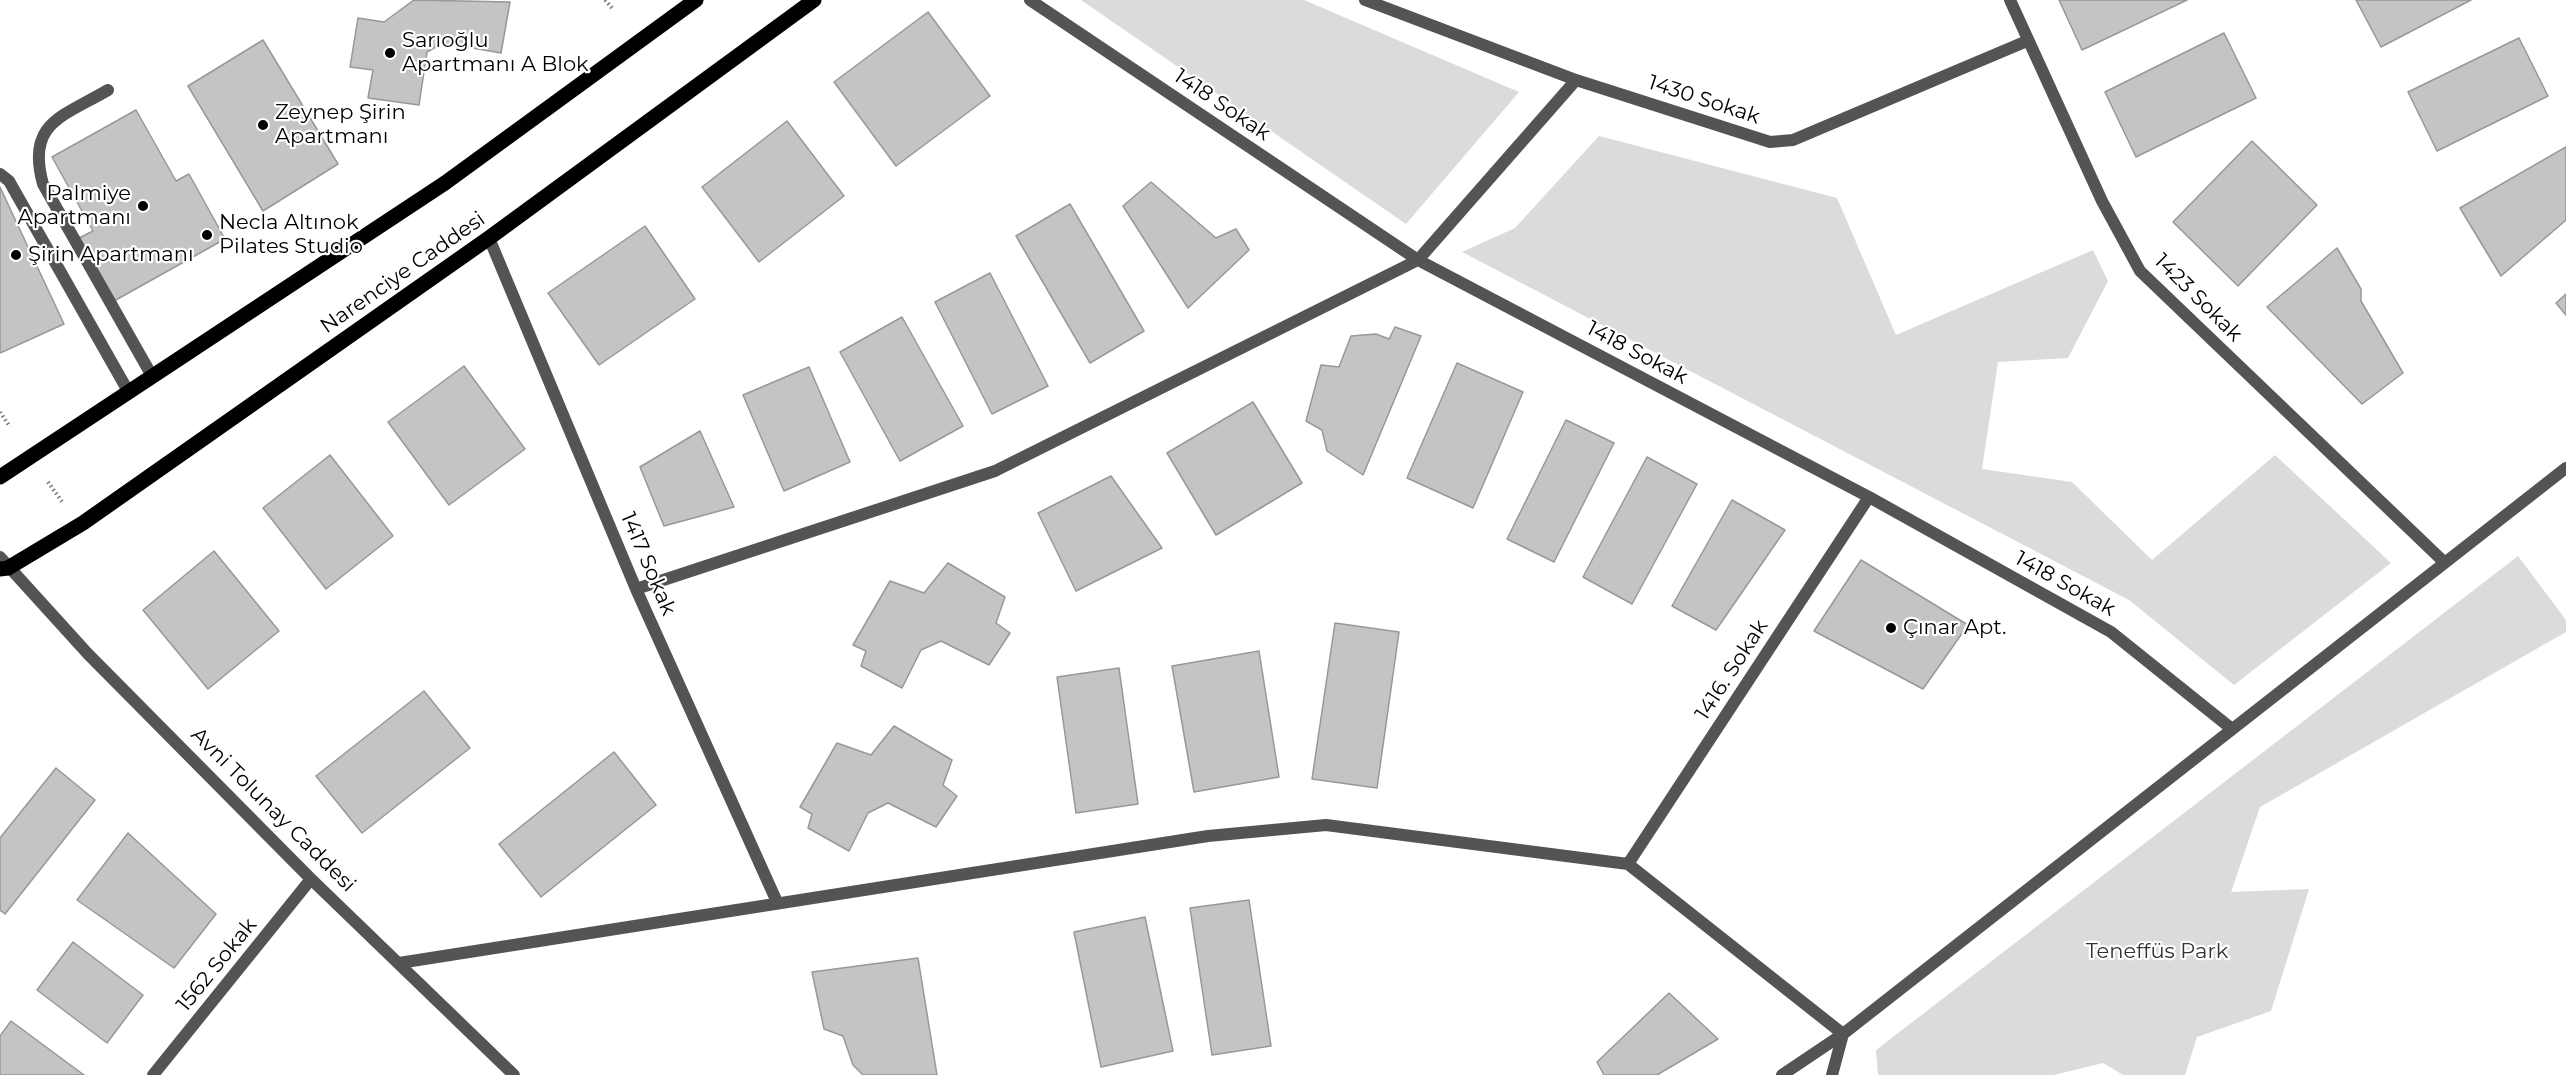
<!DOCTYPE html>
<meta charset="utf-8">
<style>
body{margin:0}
canvas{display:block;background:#fff}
</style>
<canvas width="2566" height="1075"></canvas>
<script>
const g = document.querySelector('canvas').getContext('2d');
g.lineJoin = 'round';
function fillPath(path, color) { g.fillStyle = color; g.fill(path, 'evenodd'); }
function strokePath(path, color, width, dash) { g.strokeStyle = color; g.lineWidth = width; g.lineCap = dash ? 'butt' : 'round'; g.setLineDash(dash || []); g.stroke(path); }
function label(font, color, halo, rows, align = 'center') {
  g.font = font + ' Montserrat,sans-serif'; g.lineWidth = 4.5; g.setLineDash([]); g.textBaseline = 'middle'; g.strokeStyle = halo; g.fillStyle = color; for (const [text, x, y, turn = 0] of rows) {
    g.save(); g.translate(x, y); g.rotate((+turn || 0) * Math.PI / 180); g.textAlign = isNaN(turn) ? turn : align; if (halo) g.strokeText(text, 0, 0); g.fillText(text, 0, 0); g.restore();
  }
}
fillPath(new Path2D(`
 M1081 0H1304L1519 92 1406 224Z
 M1599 136 1837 198 1896 335 2093 250 2108 281 2068 358 1998 362 1982 469 2072 482 2152 560 2275 455 2391 563 2234 685 2129 600 1462 252 1515 228Z
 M2518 556 2566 620V632L2260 807 2231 892 2309 889 2271 1011 2197 1037 2185 1075H2123L2103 1063 2054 1075H1878L1876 1050Z`), '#dbdbdb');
const building = new Path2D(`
 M414 0 510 2 501 53 443 43 427 52 419 105 368 98 373 70 350 67 358 18 384 22Z
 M2059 0H2187L2082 50Z
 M2356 0H2471L2381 47Z
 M928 12 990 96 896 166 834 82Z
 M2224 33 2256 98 2136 157 2105 92Z
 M2519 38 2548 96 2437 151 2408 92Z
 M263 40 338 164 263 211 188 86Z
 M136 110 176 181 189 174 225 239 114 301 79 238 93 231 52 157Z
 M787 121 844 196 759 262 702 187Z
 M2252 141 2317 205 2238 286 2173 222Z
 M2566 147V220L2501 276 2460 208Z
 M1151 182 1216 238 1236 229 1249 250 1188 308 1123 206Z
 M0 187 64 324 0 353Z
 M1070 204 1144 331 1090 363 1016 236Z
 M645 226 695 299 599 365 548 293Z
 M2337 248 2361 289V301L2403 373 2362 404 2267 307Z
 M990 273 1048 386 992 414 935 302Z
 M2566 294V315L2556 303Z
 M902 317 963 426 900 461 840 352Z
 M1395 327 1421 336 1363 475 1327 451 1322 430 1306 421 1321 365 1339 367 1351 336 1376 334 1389 339Z
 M1457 363 1523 392 1473 508 1407 478Z
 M464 366 525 449 449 505 388 422Z
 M809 367 850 462 784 491 743 395Z
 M1253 402 1302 483 1216 535 1167 453Z
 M1566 420 1614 443 1554 562 1507 539Z
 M700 431 734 507 664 526 640 467Z
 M330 455 393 536 326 589 263 508Z
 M1647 457 1697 484 1632 604 1583 577Z
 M1111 476 1162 548 1076 591 1038 513Z
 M1732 500 1785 530 1716 630 1672 606Z
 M214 551 279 631 208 689 143 610Z
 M1861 560 1968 625 1923 689 1814 631Z
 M948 563 1005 597 996 623 1010 633 989 665 941 641 921 650 902 688 861 666 866 651 853 645 890 581 924 593Z
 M1335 623 1399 632 1377 788 1312 779Z
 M1259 651 1279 777 1194 792 1172 666Z
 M1119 668 1138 804 1076 813 1057 677Z
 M424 691 470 748 362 833 316 776Z
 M894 726 952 760 943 785 957 796 936 827 888 803 868 813 849 851 808 828 812 814 800 807 837 743 871 755Z
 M614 752 656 805 541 897 499 844Z
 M56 768 95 800 5 914 0 910V838Z
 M128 833 216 914 174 968 77 900Z
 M1249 900 1271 1046 1212 1055 1190 908Z
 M1145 917 1173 1051 1101 1067 1074 932Z
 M73 942 143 995 107 1043 37 990Z
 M918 958 937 1075H863L853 1065 843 1036 824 1029 812 972Z
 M1669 993 1718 1039 1657 1075H1604L1597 1062Z
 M11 1021 84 1075H0V1036Z`);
fillPath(building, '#c4c4c4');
strokePath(building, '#989898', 1.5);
strokePath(new Path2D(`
 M605 0 613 9
 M0 412 10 427
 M48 482 63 503`), '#767676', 4, [1.5, 3]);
strokePath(new Path2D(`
 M108 90C62 117 26 123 43 184L152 376
 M0 174 9 181 128 391`), '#545454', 12);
strokePath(new Path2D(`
 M1030 0 1418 260 1869 497 2111 632 2232 729
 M1365 0 1576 80 1770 142 1793 140 2027 41
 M2010 0 2102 201 2140 271 2444 562
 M489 238 636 589 777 902
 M0 557 88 654 311 879 514 1075
 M636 589 995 471 1418 260 1576 80
 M1628 864 1869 497
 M399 963 1208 836 1326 825 1628 864 1843 1034
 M153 1075 311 879
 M1782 1075 1843 1034 2566 468
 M1832 1075 1843 1034`), '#545454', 12);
strokePath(new Path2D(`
 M0 477 445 183 696 0
 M0 569 8 568 83 523 489 238 814 0`), '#000', 15);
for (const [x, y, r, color] of [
 [390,53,6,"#000"],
 [263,125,6,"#000"],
 [143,206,6,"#000"],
 [207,235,6,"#000"],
 [16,255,6,"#000"],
 [1891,628,6,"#000"]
]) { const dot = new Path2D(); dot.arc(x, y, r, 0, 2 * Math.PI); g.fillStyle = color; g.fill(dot); strokePath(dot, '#fff', 2); }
label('21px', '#000', '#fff', [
 ["Sarıoğlu",402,41],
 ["Apartmanı A Blok",402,65],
 ["Zeynep Şirin",275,113],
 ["Apartmanı",275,137],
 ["Palmiye",131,194,"right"],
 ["Apartmanı",131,218,"right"],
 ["Necla Altınok",219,223],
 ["Pilates Studio",219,247],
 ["Şirin Apartmanı",28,255],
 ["Çınar Apt.",1903,628]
], 'left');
label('21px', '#000', '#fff', [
 ["1430 Sokak",1704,100,18],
 ["1418 Sokak",1222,105,34],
 ["Narenciye Caddesi",403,273,-35],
 ["1423 Sokak",2198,298,45],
 ["1418 Sokak",1637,353,28],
 ["1417 Sokak",648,564,67],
 ["1418 Sokak",2065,584,29],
 ["1416. Sokak",1732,670,-57],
 ["Avni Tolunay Caddesi",273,810,45],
 ["1562 Sokak",217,965,-51]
]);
label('21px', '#323232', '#fff', [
 ["Teneffüs Park",2157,952]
]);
</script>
